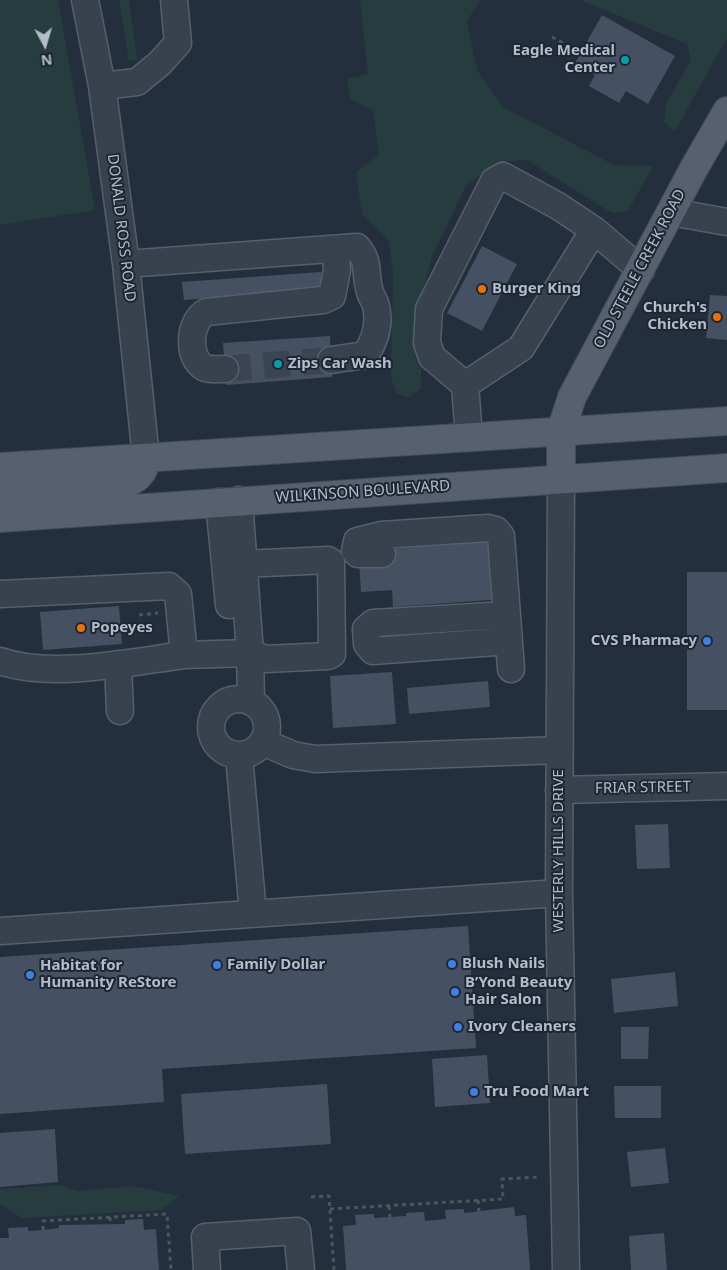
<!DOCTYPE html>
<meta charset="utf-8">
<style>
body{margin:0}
#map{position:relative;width:727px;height:1270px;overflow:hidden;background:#242f3e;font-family:"Noto Sans",sans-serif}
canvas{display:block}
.north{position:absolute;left:20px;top:20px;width:50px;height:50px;-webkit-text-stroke:4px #1d2633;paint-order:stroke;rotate:174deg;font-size:14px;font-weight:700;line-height:20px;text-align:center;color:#b4bcc9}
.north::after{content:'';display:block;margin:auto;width:18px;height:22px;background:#b4bcc9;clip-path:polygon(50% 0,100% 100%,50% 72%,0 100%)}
</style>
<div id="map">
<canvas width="727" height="1270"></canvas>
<div class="north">N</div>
</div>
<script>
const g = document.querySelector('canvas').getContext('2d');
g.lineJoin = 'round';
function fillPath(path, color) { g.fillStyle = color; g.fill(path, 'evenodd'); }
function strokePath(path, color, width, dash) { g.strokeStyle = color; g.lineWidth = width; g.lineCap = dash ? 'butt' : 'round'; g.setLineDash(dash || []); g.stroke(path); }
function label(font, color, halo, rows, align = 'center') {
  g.font = font + ' "Noto Sans",sans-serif'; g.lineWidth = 4; g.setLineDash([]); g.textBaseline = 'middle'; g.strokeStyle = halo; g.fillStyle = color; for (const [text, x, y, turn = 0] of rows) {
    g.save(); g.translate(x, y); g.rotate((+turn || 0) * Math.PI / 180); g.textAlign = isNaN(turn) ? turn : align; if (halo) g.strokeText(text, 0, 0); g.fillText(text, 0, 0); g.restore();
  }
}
fillPath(new Path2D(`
 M0 0H58L95 210 0 225Z
 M119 0H129L137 60 129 61Z
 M360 0H480L467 21 477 70 503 107 614 165 653 166 628 211 612 213 527 160 495 163 466 186 432 256 415 325 421 359V389L409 397 397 394 391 378 393 273 389 241 362 214 356 172 379 155 373 110 350 99 347 79 368 74Z
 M580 0H727V38L675 131 664 122 666 103 691 60 687 44Z
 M61 1185 78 1191 134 1186 179 1196 161 1210 22 1218 0 1204V1189Z`), '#263c3f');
fillPath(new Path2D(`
 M602 15 675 56 648 104 626 91 619 103 589 86 595 75 575 63Z
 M482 246 517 264 482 331 447 313Z
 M321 272 323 289 184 300 182 282Z
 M710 295 727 296V340L706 338Z
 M330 336 332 377 226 385 223 343Z
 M499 541 503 599 393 607 392 590 361 592 359 562 391 549Z
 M687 572H727V710H687Z
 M119 606 122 644 43 650 40 612Z
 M392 672 396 724 333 728 330 676Z
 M488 681 490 707 409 714 407 688Z
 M668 824 670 868 637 869 635 825Z
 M468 926 476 1048 162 1069 164 1102 0 1114V957Z
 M675 972 678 1006 614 1013 611 979Z
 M621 1027H649L648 1059H621Z
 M487 1055 490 1103 435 1107 432 1059Z
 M327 1084 331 1144 185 1154 181 1094Z
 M614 1086H661V1118H615Z
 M55 1129 58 1182 0 1187V1133Z
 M665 1148 669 1183 631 1187 627 1152Z
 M514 1207 515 1216 526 1215 530 1270H346L343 1226 356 1225 355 1215 374 1214V1218L406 1216V1213L424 1212 425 1221 446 1219 445 1210 464 1209V1213Z
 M143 1219 144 1230 156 1229 159 1270H0V1238H9L8 1228 28 1227V1231L43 1230 59 1228V1225L125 1224V1220Z
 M664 1233 667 1270H631L629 1236Z`), '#455162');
strokePath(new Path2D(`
 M225 369 331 360`), '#3a4453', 26, [26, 13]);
const minor = new Path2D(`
 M85 0 102 86 126 264 146 458
 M102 86 137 82 160 63 178 43 174 0
 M671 212 727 222
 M126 264 357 247C371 263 364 274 370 292 371 297 375 301 376 306 380 324 375 341 365 355L331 360
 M225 369C219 369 211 370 205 368 186 358 189 321 206 312L323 300 332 296 337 270 335 249
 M465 385 432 357 427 343 429 309 494 181 503 176 558 206 594 230
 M469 437 465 385 521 348 594 230 641 270
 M561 478 559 893 566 1270
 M239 500 250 653 251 702
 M219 502 229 605
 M382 554H358L355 551 357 541 381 535 488 528 496 530 501 536 511 669
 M0 594 169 586 178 594 184 655 250 653 266 659 328 656 332 654 331 562 328 560 243 564
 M507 615 373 623 366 629 367 644 373 651 509 641
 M0 661C51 679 131 662 184 655
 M118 664 120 711
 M211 727a28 28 0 1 1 56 0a28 28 0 1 1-56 0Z
 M263 742 293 755 315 759 559 750
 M239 756 253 914
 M559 790 727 786
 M0 931 559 893
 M207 1270 205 1237 297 1231 301 1270`);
const major = new Path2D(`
 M0 467 727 421
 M561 478V431L572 397 693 170 727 111
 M0 494 122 484C136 481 145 473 146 458
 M0 518 727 468`);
strokePath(minor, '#565f6c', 29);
strokePath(major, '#414a57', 30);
strokePath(new Path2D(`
 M552 37 578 51
 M139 615 158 613
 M311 1197 329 1196 334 1270
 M478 1200 479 1212
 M389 1206 390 1217
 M330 1209 503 1199 502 1179 539 1177
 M110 1217V1225
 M43 1230V1221L167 1214 171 1270`), '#44595c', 3, [4, 4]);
strokePath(minor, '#38414e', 26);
strokePath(major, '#56606e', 28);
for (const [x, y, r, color] of [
 [625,60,5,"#0f9aa8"],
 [482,289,5,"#e8710a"],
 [717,317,5,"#e8710a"],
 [278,364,5,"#0f9aa8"],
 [81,628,5,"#e8710a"],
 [707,641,5,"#3f7fe0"],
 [452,964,5,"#3f7fe0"],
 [217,965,5,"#3f7fe0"],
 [30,975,5,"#3f7fe0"],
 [455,992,5,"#3f7fe0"],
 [458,1027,5,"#3f7fe0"],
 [474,1092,5,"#3f7fe0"]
]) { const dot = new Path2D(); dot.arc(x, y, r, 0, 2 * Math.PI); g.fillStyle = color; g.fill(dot); strokePath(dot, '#1d2633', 2); }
label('bold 15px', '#b4bcc9', '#1d2633', [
 ["Eagle Medical",615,51,"right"],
 ["Center",615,68,"right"],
 ["Burger King",492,289],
 ["Church's",707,308,"right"],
 ["Chicken",707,325,"right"],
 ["Zips Car Wash",288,364],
 ["Popeyes",91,628],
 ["CVS Pharmacy",697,641,"right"],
 ["Blush Nails",462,964],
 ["Family Dollar",227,965],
 ["Habitat for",40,966],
 ["Humanity ReStore",40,983],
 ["B’Yond Beauty",465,983],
 ["Hair Salon",465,1000],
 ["Ivory Cleaners",468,1027],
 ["Tru Food Mart",484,1092]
], 'left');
label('15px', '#b4bcc9', '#1d2633', [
 ["DONALD ROSS ROAD",121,228,83],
 ["OLD STEELE CREEK ROAD",640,269,-62],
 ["WILKINSON BOULEVARD",363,492,-4],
 ["FRIAR STREET",643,788,-1],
 ["WESTERLY HILLS DRIVE",559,851,-90]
]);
</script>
